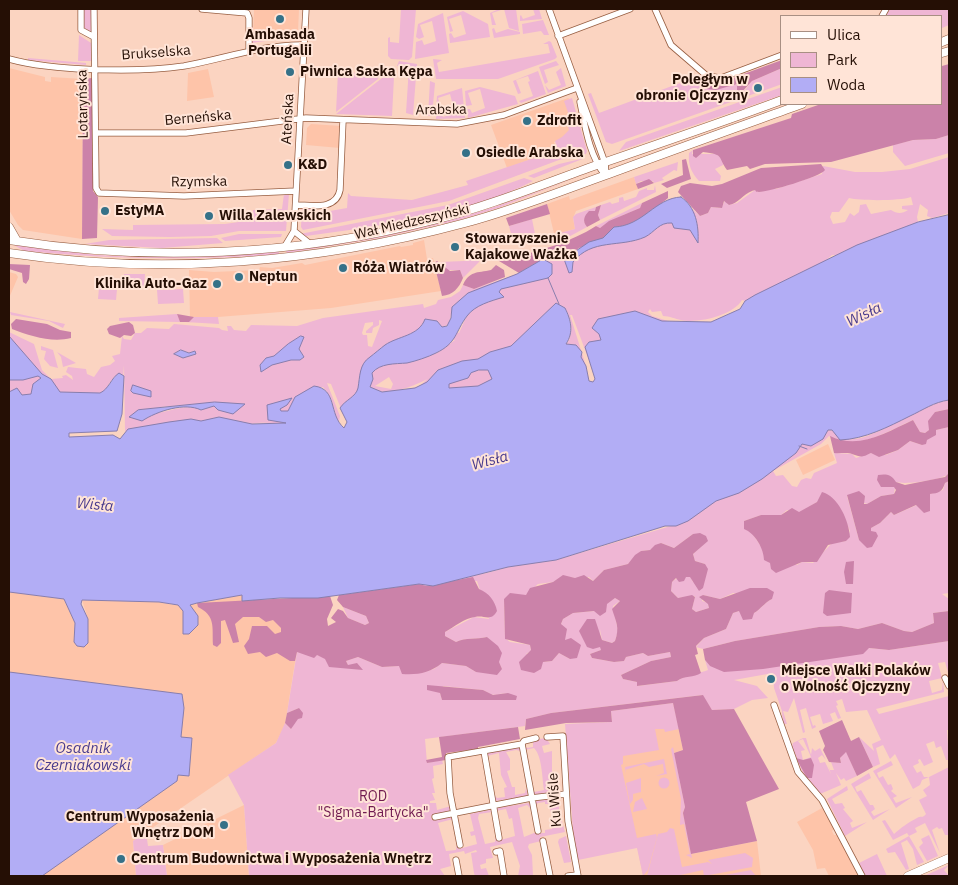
<!DOCTYPE html>
<meta charset="utf-8">
<style>
body{margin:0}
#map{position:relative;width:958px;height:885px;overflow:hidden;background:#fbd4c1;font-family:"IBM Plex Sans",sans-serif}
canvas{display:block}
.frame{position:absolute;inset:0;border:10px solid #250f05;pointer-events:none}
.legend{position:absolute;left:780px;top:15px;width:162px;height:90px;box-sizing:border-box;background:#ffe4d7;border:1px solid #a88f83;margin:0;padding:6px 9px;list-style:none;font-size:15px;color:#250f05}
.legend li{display:flex;align-items:center;gap:10px;height:25px}
.legend b{width:25px;border:1px solid #a88f83}
</style>
<div id="map">
<canvas width="958" height="885"></canvas>
<div class="frame"></div>
<ul class="legend">
<li><b style="height:6px;background:#fff"></b>Ulica</li>
<li><b style="height:14px;background:#efb6d4"></b>Park</li>
<li><b style="height:14px;background:#b2adf5"></b>Woda</li>
</ul>
</div>
<script>
const g = document.querySelector('canvas').getContext('2d');
g.lineJoin = 'round';
function fillPath(path, color) { g.fillStyle = color; g.fill(path, 'evenodd'); }
function strokePath(path, color, width, dash) { g.strokeStyle = color; g.lineWidth = width; g.lineCap = dash ? 'butt' : 'round'; g.setLineDash(dash || []); g.stroke(path); }
function label(font, color, halo, rows, align = 'center') {
  g.font = font + ' "IBM Plex Sans",sans-serif'; g.lineWidth = 4; g.setLineDash([]); g.textBaseline = 'middle'; g.strokeStyle = halo; g.fillStyle = color; for (const [text, x, y, turn = 0] of rows) {
    g.save(); g.translate(x, y); g.rotate((+turn || 0) * Math.PI / 180); g.textAlign = isNaN(turn) ? turn : align; if (halo) g.strokeText(text, 0, 0); g.fillText(text, 0, 0); g.restore();
  }
}
fillPath(new Path2D(`
 M254 9H299L298 32 294 34 256 40 253 37Z
 M9 68 45 77V81L51 82V77L83 79 82 239 23 230 18 225 9 210Z
 M208 69 214 97 187 101 188 73Z
 M568 98 572 100 578 133 554 142 557 150 507 168 491 125Z
 M311 124 341 126 340 148 306 145 307 128Z
 M634 177 638 189 576 211 573 218 575 229 560 233 561 241 556 242 547 204 569 196 570 200Z
 M424 240 427 259 433 258 441 291 331 308 218 317H190L189 270 214 272 259 270 260 267 272 268 302 263 305 265 400 246 401 247 413 245V243Z
 M9 272 16 274 18 277 9 298Z
 M828 444 835 460 803 475 796 460Z
 M9 592 64 599 75 623 74 642 88 619 82 600 159 602 174 605 190 604 242 595V601L300 631 285 725 276 743 133 841 136 876H9Z
 M673 703 683 750 674 753 692 854 757 841 761 876H643L612 722Z
 M244 805 249 876H167L163 845Z
 M822 808 834 829 832 831 834 835H837L858 876H829L825 868 817 869 813 850 797 822Z`), '#fec4a9');
fillPath(new Path2D(`
 M84 9H92L91 32 84 28Z
 M401 9H416L412 57 409 60 391 59 388 56V38L390 37V42L399 43Z
 M499 9H516L519 31 509 28 504 9 492 13 496 25H492L490 13Z
 M533 9H539L542 19 520 21V16L521 15 523 19 535 15Z
 M890 9H949V25L942 28V16H886Z
 M463 11 488 24 490 37 450 43 449 34 451 33 454 38 466 34 461 15 449 19 453 31 450 32 447 17Z
 M443 13 449 53 415 59 416 42 422 40 424 45 436 41 432 21 420 25 424 37 419 39 416 37 418 24Z
 M543 20 549 35H544L541 31 523 34 522 24Z
 M250 26 253 27V37L256 40 294 34 298 32V34L294 37 251 43Z
 M494 28 496 33 508 29 520 32V34L494 38 492 29Z
 M79 35 91 43 92 61H78Z
 M549 41 551 42 557 57 555 59 498 79H436L433 59 442 60 437 63 439 72 550 53 548 44H543Z
 M28 58 86 63V65L28 60Z
 M399 61 417 64 413 115 406 113 409 67 397 66Z
 M556 61 559 65 544 70 548 82 545 84 539 67Z
 M561 68 566 86 548 93 545 85 549 90 561 85 556 72Z
 M782 68V84L760 92 759 85 755 86 759 92 612 144 606 142 588 94 591 93 599 113 699 76 704 78V83L725 87 737 84V90H745L752 81Z
 M538 71 546 94 521 103 519 101 533 96 528 82 530 81 528 76 516 80 521 93 518 94 513 81Z
 M338 72 379 74 378 79 336 112Z
 M386 75 394 77 392 116 336 114Z
 M430 81 435 83 432 116H428Z
 M480 87 515 96 518 104 468 118 467 109H470L472 113 485 108 480 89 468 93 472 105 466 106 465 91Z
 M782 87V95L619 151 626 142Z
 M462 88 465 118 436 119V114L441 113 443 117 455 113 450 94 438 98 442 110 436 111 437 96Z
 M572 98 587 151 586 154 559 160 449 201 303 230 301 227 302 206H308L313 214 347 208 348 193 351 196 412 200 468 185 466 181 558 150 555 141 562 137 569 130 567 123 571 121 564 101Z
 M949 135V153L905 166 893 152V145L913 140 936 139Z
 M693 150 692 154H716L722 158 723 165 715 169 721 176 720 181H699C691 172 688 165 689 153Z
 M949 157V213L932 218 927 216 928 210 920 204 917 217 918 222 837 255H832L824 262 745 301 742 300C734 315 697 324 681 320 675 319 670 316 663 316L661 311 652 312 650 309 648 312 652 316 668 321 634 322 603 330 601 340 588 347 590 363 572 315H570L586 366 575 345 567 346 570 352 567 354 562 353 561 349C564 346 567 344 569 340 574 328 571 309 557 305L543 316 522 346 508 356 500 374 485 388 468 392 409 389 420 386 427 379C413 387 382 398 370 387L368 369 373 365 393 359 400 350 408 355 410 362 437 353 455 340 449 337 452 330 459 333 468 313 495 290 504 285H518L547 275 550 271 548 263 545 261 516 277 505 279 493 287 476 292 471 299 460 302 451 314 449 324 442 327 437 321 426 319C420 334 400 338 388 346 380 351 373 362 366 369 366 399 363 395 344 416L331 384 327 383 340 416 339 421C331 415 335 410 332 402 331 396 326 391 323 387L308 392 306 398 301 402 306 407 322 409 308 420 295 419 298 423 294 424C282 424 269 422 257 423 243 424 228 437 215 432L208 437 202 431 199 423 195 422 165 424 125 431 124 365 120 418V382L115 376 108 385 111 388 109 392 85 397 71 412 64 409 55 395 58 405 64 414H53L50 409 19 400 20 394 17 393 10 398 12 402 9 401V332L34 344 42 370 51 379 63 378 62 376 66 375 73 380 72 376 66 372 68 367 86 369 87 374 94 377 101 367 110 365 115 361 112 356 120 354 122 336 124 339 131 340 135 333H141L147 328 169 329 174 324 219 328 222 330 228 331 227 326H231L234 330 246 331 251 325 297 326 323 318 423 304 424 308 436 304 438 300 451 297 460 291 463 285 474 289C487 284 501 280 514 275 535 266 540 255 564 259L589 242 603 238 614 227H625L620 234 626 239C647 235 654 220 676 216L680 222 690 226 692 209 700 216 708 213 711 207 721 208 725 201 716 203 707 201 704 203 705 208 700 212 694 200 698 196 740 187 742 193 730 201H725L729 205 737 203 755 190 759 192 771 188 776 189 822 174 823 166 855 172H882L910 169ZM911 197 913 205 902 206V209L908 210C902 214 897 214 891 210L871 214 866 204 860 205 859 212 854 216 850 213 845 222 833 224 830 217 832 212H839L849 198C861 201 900 201 911 197ZM379 320 382 321 372 347 368 346 367 335H363L362 333 365 323 373 322V325L366 331V333H372L373 328 379 325ZM303 338 299 349 304 357 300 360H291L286 350 296 340ZM181 350 190 353 195 351 196 354 183 358 174 354ZM389 377 393 384 391 389 375 386ZM218 403 223 405 220 411 214 406 201 410C183 402 166 415 150 413L160 407Z
 M585 158 534 178 528 176 559 164Z
 M678 162 677 171 674 170 662 178 664 180 654 183 653 181H641L636 184 634 177Z
 M593 171 498 208 459 220 380 238 287 253 286 251C328 245 370 240 411 230 473 216 534 194 593 171Z
 M524 178 533 181C463 217 383 225 306 236L300 234 448 205Z
 M655 185 656 192 600 220 598 215 601 205 610 202 612 204 619 202V198L623 197 624 201 636 197 639 191 647 188V190H654Z
 M284 194H289L286 231H239L211 236 170 237 112 236 102 229 133 230V225L225 224 252 220 253 210 282 209Z
 M642 203 640 208C626 214 612 219 600 228L596 226Z
 M596 207 595 211H590C585 216 582 220 587 227L561 241 560 233 575 229 573 217 576 214Z
 M532 219 535 234 513 241 509 226Z
 M239 234H282L281 237 225 241 221 238Z
 M217 238 223 243 162 248 85 244 109 240Z
 M14 245 97 255 137 257 279 251V254C194 261 109 259 24 251Z
 M499 252 520 254 514 257 503 256 499 261 490 256Z
 M482 255 479 262 463 278 460 270H447L440 262 464 261Z
 M124 274H145L144 287 123 286Z
 M99 288 117 289 116 300 98 299Z
 M183 289 184 303 158 304 157 290Z
 M10 312 65 324 63 328 49 321 11 315Z
 M177 314 180 322 119 321V318Z
 M194 317H218L219 324 185 322 190 321Z
 M41 346 53 350 58 368 50 366 44 359 46 351 41 350Z
 M57 352 76 363 63 367 61 357Z
 M949 400V409L935 412 929 430 925 433 920 432 913 420C890 430 853 454 829 436L821 444 773 471 776 476 783 475 792 486 797 487 801 480 806 478 811 479 814 473 837 463 834 453 852 454 856 458 871 453 886 455 898 450 910 441 922 445 936 430 949 427V474C940 480 906 485 896 482L894 494 881 496 867 504 847 496 859 540 871 532V528L880 523 891 512 894 515 917 505 930 511V494L943 490 945 483 949 481V593L942 594 949 599V611L933 613 934 623 912 632 904 631 882 623 858 629 841 626 819 627 735 641 703 649 696 647 704 638 726 629 733 613 739 611 754 613C761 609 764 603 772 599L733 593 720 599 703 595 702 601 708 603 709 608 696 612 692 609 695 596 678 598 671 591 672 582C678 577 683 577 691 577L693 582 705 564 695 561 693 554 707 541 693 534 674 548 661 543 650 550 641 551 628 564 604 570 593 581 589 577 575 578 563 576 553 582 538 584 526 595 504 599 505 638 510 642 530 645 531 651 526 654 543 662 552 661 559 653 570 659 561 624 563 619 573 613 595 611 615 598 620 601 613 606 618 631 615 641 612 643 602 640 600 629 601 650 590 654 592 658 614 662 624 661 626 657 643 653 648 656 670 652 671 657 651 661 621 675 623 679 637 682 638 686 677 681C683 676 700 673 708 670L705 660 710 666 868 648 889 650 949 641V676L945 662 938 663 942 678 929 681 932 693 942 690 943 681 944 692 876 709 879 714 949 696V730H947L949 760H946L941 746 936 748 934 741 926 744 933 762 924 766 920 759 918 760 919 763 913 766 917 773 921 771 924 777H929L949 767V835H945L942 828 939 829 937 827 932 830 940 853 925 823 915 828 917 832 909 836 924 862 917 865 913 849 907 840 901 843 909 869 906 870 895 852 888 853 886 849 909 836 907 833 893 840 882 821 885 820 894 834C901 828 907 823 917 818 922 815 922 819 926 814L919 800 927 796 923 790 930 785 929 777 922 780 920 785 913 789 895 754 890 759 883 745 876 748 880 764 873 767 859 737 874 751 872 744 881 740 867 710 846 712 842 699 836 701 838 705 836 706 841 718 838 719 835 712 830 714 833 721 823 724 820 714 810 717 813 726 815 725 816 727 812 729 806 708 800 710 805 732 803 733 794 698 788 712 783 711 787 724H783L782 711 774 688 773 673 734 680 757 686 768 698 752 700 734 709 712 710 702 695 551 713 526 719 525 726 425 739 427 763 442 760 443 764 433 766 434 778 432 779 435 793H432L435 800 430 801V803H436L437 810 451 806 449 811 431 816 432 820 449 817 453 819 438 823 446 851 456 850 457 844 459 849 477 844 475 835 471 836 470 832 474 831 470 814 489 810 492 812 479 814 478 818 485 844 495 842 496 836 497 841 515 836 512 818 509 819 506 809 496 811 497 808 529 803 532 810 527 805 518 808 524 837 534 833H545V830L552 829 551 817 560 815 565 832 540 837 541 841 529 844 528 847 532 855 533 876H518L520 866 512 842 490 847 493 858 486 859V863L480 865 481 869 486 868 489 876H475L474 873 471 853 477 852 476 850 465 854 464 851 449 854 451 866 440 869 445 876H249L244 805 228 775 276 743 285 723 291 729 299 708 287 713 297 652 317 655 348 665 346 661 358 657 382 667 399 666 421 673 434 669 442 663 466 666 476 672 502 669 487 637C476 640 466 637 456 642L445 636V632L474 617 489 619 477 581 377 591 487 573 508 567 556 560 671 526 778 465 788 458 797 445 828 430C836 430 842 438 849 439 870 443 923 403 949 400ZM817 502 840 508 850 531 846 541 832 543 813 563 802 562 797 565 764 551 744 521 761 515H781L787 510 799 513ZM443 686 483 690 492 695 508 693 442 700 440 693Z
 M343 607 366 616 369 623 365 625 348 618Z
 M673 703 679 729 665 732 664 729H655L659 750 623 756V764L621 765 637 838 656 834 657 837 648 870 643 876 637 848 578 860 573 831 565 724 612 722 611 711Z
 M546 738 550 744 542 746 544 753 552 751V771L555 780 551 782 553 788 549 789 550 792 536 795 533 793 531 787 534 792 544 790C542 776 542 756 534 748L525 750 524 744 527 748 533 747V740Z
 M803 738H806L811 755 812 748 815 751 820 748 826 760 822 755 818 758 820 763 825 762 831 774 828 765 830 770H834L831 762 841 763 840 758 846 751 857 776 846 781 844 778 841 780 836 773 841 785 820 794 803 773 792 747 793 743ZM803 739 811 757 803 760 801 751 805 750 798 741Z
 M520 746 521 751 516 750 506 752 510 759V770L507 771 512 787H515V795L525 793 526 788 528 796 495 801 493 794 497 798 505 797 504 788 507 787 501 775 499 753 487 756V752Z
 M673 747 685 807 683 813 692 858 686 855 690 854 684 824 680 825 681 799 671 749Z
 M664 759 667 774 656 776 664 773 663 764 649 767 644 764 625 770 626 774 625 767Z
 M891 761 893 765 877 773 879 778 883 776 888 785 891 784 893 789 891 791 897 796 893 798 896 803 912 797 896 808 873 771Z
 M869 773 871 778 855 787 857 792 861 790 870 805H873L875 809 871 812 874 816 890 809 873 820 851 784Z
 M658.5 783a5.5 5.5 0 1 1 11 0a5.5 5.5 0 1 1-11 0Z
 M641 778V792L633 794V800L630 804 626 783Z
 M847 786 848 790 832 799 835 804 842 803 845 808 843 809 853 821 850 823 852 828 867 822 845 836 827 799Z
 M550 798 559 801V811L551 813 549 804H545V802L538 803 535 807 536 801Z
 M642 798 647 809 633 812 635 802Z
 M670 828 674 829 682 867 708 862 712 864 708 860 745 853 753 858 752 867 704 876 703 870 676 876H647L658 834 667 832Z
 M146 832 148 846 163 845 167 876H136L133 841Z
 M929 835 938 856 927 861 919 847 923 843 921 839Z
 M566 836 571 862 564 863 558 842 559 839Z
 M877 854 887 876H865L859 863Z
 M949 865 944 870 949 876H924Z
 M751 870 756 876H725V875Z`), '#efb6d4');
fillPath(new Path2D(`
 M782 60V68L752 81 741 93 737 92V84L716 90 707 89 704 78 719 83Z
 M949 64V135L936 139 913 140 831 162 765 164 750 169 747 166 727 170C717 156 725 155 703 152L696 158 693 156V150L791 118 792 114 821 104H942V66Z
 M92 78 93 191 98 197 97 238 82 239 83 79Z
 M686 159 691 179 667 188 661 184 683 175 682 160Z
 M821 164 825 170C820 177 768 192 759 192 753 192 758 189 752 191 743 194 739 203 729 205L724 201 722 208 711 207 708 213 700 216 678 192 681 186 690 183 712 186 722 184 761 168Z
 M649 179 654 183 638 189 636 184Z
 M668 191V198C652 211 636 226 614 227L603 238 579 248 564 259H543L519 273 499 261 503 256C507 256 512 258 515 257 542 250 571 242 596 226L600 228 609 221 640 208 642 203Z
 M547 204 550 214 509 226 506 218Z
 M601 205 598 215 600 220 587 227C582 221 584 216 589 211H595L596 207Z
 M437 261 450 271 460 270 463 278C459 288 453 295 442 296L434 263Z
 M9 264 30 265 29 279 26 284 23 282 22 273 9 269Z
 M496 265 504 270 505 277 474 289 463 285C469 271 477 273 491 270Z
 M177 314 194 317 189 322H180Z
 M16 319 47 324 60 330 71 332V338C52 343 30 336 12 329L11 324Z
 M129 322 133 325 135 333 131 336 124 335 120 338 109 334 107 329 110 326Z
 M949 409V427L936 430V435L927 440 926 444 922 445 910 441 898 450 879 457 871 453C861 458 861 457 852 454 848 452 839 454 834 453L830 436C859 450 885 433 913 420L920 432 925 433 929 430 928 421 935 412Z
 M949 473V481L945 483C942 492 939 493 930 494V511L924 513 916 505 894 515 891 512 880 523 871 528V531L876 532 878 536 872 547 867 548 859 540 847 495 859 491 865 496 864 504H867L881 496 894 494 896 490 894 487H881L877 480 878 475C886 474 891 474 896 482L905 485 945 477Z
 M822 492C838 496 849 521 850 537L846 541 828 545 817 562H802L776 573 771 569 770 563 764 560C764 549 755 533 744 529V521L761 515H781L792 508 799 512 817 502Z
 M700 533 706 536 708 541 693 554 695 561 705 564 708 569 703 588 699 591 690 577H686L684 581 679 582 676 578 672 582 671 591 678 598 692 595 695 597 692 609 696 612 709 608 708 604 699 597 703 595 720 599 750 588H767L774 592 772 599C764 603 761 609 754 613L752 619 743 620 739 611 733 613 726 629 704 638 696 646 698 654 695 655 701 673C694 678 684 675 677 681L637 686V682L623 679 621 675 651 661 671 657 670 652 648 656 643 653 626 657 624 661 614 662 592 658 590 654 601 650 600 647 593 649 587 647 579 631 587 619H595L602 640 612 643 615 641C620 627 616 622 612 609L620 601 615 598 607 604 606 612 600 616 594 611 573 613 563 619 561 624 567 629 565 640 571 638 581 645 577 658 570 659 559 653 552 661 543 662 541 669 534 673 521 670 519 662 531 650 530 645 505 639 504 599 510 593 526 595 530 588 553 582 563 575 575 578 584 575 593 581 604 570 628 564 635 555 641 551 650 550 655 545 661 543 674 548 693 534Z
 M854 561 853 584H846L844 572 846 562Z
 M473 577 479 589C489 593 495 601 497 611 491 622 485 615 475 617 465 618 454 627 445 632V636L456 642C466 637 476 640 487 637L498 646 502 653 499 662 502 669 497 675 476 672 466 666 442 663C430 673 418 675 402 674L399 666 382 667 358 657 346 661 348 665 357 663 363 670 329 667 325 659 317 655 314 658 297 652 295 661H290L277 653 266 657 260 652 248 654 244 646 249 639 252 626H267L275 634 281 632V628L273 620 266 622 259 617H243L235 624 239 642 233 643 225 620 221 621V643L217 647 213 645C212 627 216 616 198 607L197 603 330 596 333 605 327 619 328 626 336 622 331 618 338 609 343 611 348 618 365 625 369 623 366 616 343 607 337 600 339 595 419 584 426 586Z
 M829 590 852 593 851 613 827 616 823 613 825 593Z
 M949 611V641L889 650 869 648 863 654 763 669 724 672 710 666 705 660 703 649 735 641 819 627 841 626 858 629 882 623 904 631 912 632 934 623 933 613Z
 M427 685 483 690 493 695 508 693 517 696 516 700H442L440 693 427 690Z
 M703 695 712 710 734 709 779 789 746 802 757 841 691 854 683 813 685 807 674 753 683 750 673 703 611 711 612 722 566 723 525 730 526 719 551 713Z
 M299 708 303 713 302 718 298 719 291 729 285 723 287 713Z
 M842 720 851 741 859 737 873 767 857 776 846 752 840 758 841 763 829 762 823 750 825 746 819 731Z
 M518 727 520 739 478 747V749L446 753V760L427 763 426 760 442 757 439 737Z
 M796 758 803 760 811 758 814 765 812 778H807Z`), '#cb82a9');
const water = new Path2D(`
 M681 197C696 207 699 226 698 243L690 230 674 228 672 223C659 222 655 232 645 237 620 248 592 238 573 262L572 272 569 273 564 259 589 242 603 238 614 227C643 226 655 198 681 197Z
 M949 215V400C934 402 923 410 910 416 888 427 865 439 840 440L832 430H828L823 439 811 446 802 444 796 453 762 479 739 493 716 501 688 521 676 526H665L556 560 508 567 433 586 419 584 318 598H280L242 601V595L197 603 190 605 198 616V625L189 634H183V611L178 605 159 602 82 600 81 604 88 619V643L84 647 77 646 74 642 75 623 64 599 9 592V392L17 388 22 395 31 394 33 384 41 378 38 376 23 380H9V336L42 374 51 379 60 392 100 393C109 389 111 378 119 373L124 376 122 414 117 431 69 433V437L113 435 120 439 128 429 169 422 191 419 201 421 219 417 252 424 286 423 268 420 267 405 292 398 287 405 280 409 281 411H288L295 397 314 386C338 389 328 414 344 428L347 422 340 408C345 400 356 397 358 388 360 377 359 364 370 357 374 354 381 348 385 345 398 336 419 336 425 319L437 321 442 327 447 326 451 318 452 307 468 293 517 274 543 259 552 264V274L548 278 501 289 499 292 504 297C491 301 475 305 467 316 455 332 457 343 436 353 428 357 416 361 407 363 395 364 380 363 372 373L373 379 370 387 382 392 415 388 427 382 438 370 462 361 478 359 490 352 511 346 556 303 565 308C571 320 574 332 566 344L576 345 582 352 581 357 586 366 589 381 593 382 595 379 585 347 589 342 601 340 599 334 592 328 598 319 635 311 662 321 711 322 740 309 745 301 755 295 857 245 918 222ZM479 370H488L492 379 478 386 449 388V384L468 378 471 373Z
 M301 336 304 337 299 349 304 357 300 360H291L272 365 261 372 260 365 266 358 274 356 288 344Z
 M181 350 189 353 195 351 196 354 183 358 174 354Z
 M133 385 151 391V397L133 393 131 391Z
 M215 402 245 404 233 414 218 410 214 406 201 410C185 402 157 411 142 421L129 417 138 410Z
 M9 672 182 694 184 708 181 737 192 738 189 776 178 775 177 781 42 876H9Z`);
fillPath(water, '#b2adf5');
strokePath(water, '#887ead', 1);
strokePath(new Path2D(`
 M548 278 559 304
 M799 446 807 449`), '#887ead', 1);
const street = new Path2D(`
 M81 9V30L94 37
 M94 9 96 188 99 193 184 196 296 191
 M202 9 247 13 249 18V52
 M549 9 605 163 606 175
 M655 9 671 45 707 76 721 78 782 55
 M882 16 886 9
 M558 36 630 9
 M9 59C53 71 138 73 184 66 224 59 263 44 304 45
 M580 102C585 126 589 155 605 175
 M97 133H186L306 118 457 124 504 115 577 88
 M296 205C311 205 336 211 340 190L343 120
 M294 231 309 243
 M285 246 294 231 306 9
 M945 678 949 686
 M774 705 798 772 822 800 862 876
 M547 737 563 736 568 821 578 876
 M522 744 538 831
 M484 751 499 838
 M435 817 531 798 566 794
 M543 841 550 876
 M460 845 450 793 448 757 522 744 524 741 536 738
 M496 852 500 851 504 876
 M456 860 459 876
 M568 876 577 875`);
const secondary = new Path2D(`
 M942 42 949 39
 M942 53 949 51
 M9 227 17 241
 M9 240C149 262 296 256 434 220 489 206 543 184 597 165 658 144 720 123 782 100
 M9 253C161 276 317 263 465 223 514 210 561 191 609 174 673 150 738 127 802 104
 M908 876 949 858`);
strokePath(street, '#975e42', 7);
strokePath(secondary, '#975e42', 9);
strokePath(street, '#fff', 5.5);
strokePath(secondary, '#fff', 8);
for (const [x, y, r, color] of [
 [280,19,5,"#357188"],
 [290,72,5,"#357188"],
 [758,88,5,"#357188"],
 [527,121,5,"#357188"],
 [466,153,5,"#357188"],
 [288,165,5,"#357188"],
 [105,211,5,"#357188"],
 [209,216,5,"#357188"],
 [455,247,5,"#357188"],
 [343,268,5,"#357188"],
 [239,277,5,"#357188"],
 [217,284,5,"#357188"],
 [771,679,5,"#357188"],
 [224,825,5,"#357188"],
 [121,859,5,"#357188"]
]) { const dot = new Path2D(); dot.arc(x, y, r, 0, 2 * Math.PI); g.fillStyle = color; g.fill(dot); strokePath(dot, '#ffe4d7', 2); }
label('bold 14px', '#250f05', '#ffe4d7', [
 ["Ambasada",280,35,"center"],
 ["Portugalii",280,51,"center"],
 ["Piwnica Saska Kępa",300,72],
 ["Poległym w",748,80,"right"],
 ["obronie Ojczyzny",748,96,"right"],
 ["Zdrofit",537,121],
 ["Osiedle Arabska",476,153],
 ["K&D",298,165],
 ["EstyMA",115,211],
 ["Willa Zalewskich",219,216],
 ["Stowarzyszenie",465,239],
 ["Kajakowe Ważka",465,255],
 ["Róża Wiatrów",353,268],
 ["Neptun",249,277],
 ["Klinika Auto-Gaz",207,284,"right"],
 ["Miejsce Walki Polaków",781,671],
 ["o Wolność Ojczyzny",781,687],
 ["Centrum Wyposażenia",214,817,"right"],
 ["Wnętrz DOM",214,833,"right"],
 ["Centrum Budownictwa i Wyposażenia Wnętrz",131,859]
], 'left');
label('14px', '#250f05', '#ffe4d7', [
 ["Brukselska",156,53,-4],
 ["Lotaryńska",83,104,-91],
 ["Arabska",441,110,-1],
 ["Berneńska",198,118,-5],
 ["Ateńska",288,119,-87],
 ["Rzymska",199,182,-1],
 ["Wał Miedzeszyński",412,222,-13],
 ["Ku Wiśle",555,800,-94]
]);
label('14px', '#711b51', '#ffe4d7', [
 ["ROD",373,797],
 ["\"Sigma-Bartycka\"",373,813]
]);
label('italic 15px', '#483a8d', '#ffe4d7', [
 ["Wisła",864,315,-25],
 ["Wisła",490,461,-15],
 ["Wisła",95,505,5],
 ["Osadnik",83,749],
 ["Czerniakowski",83,766]
]);
</script>
